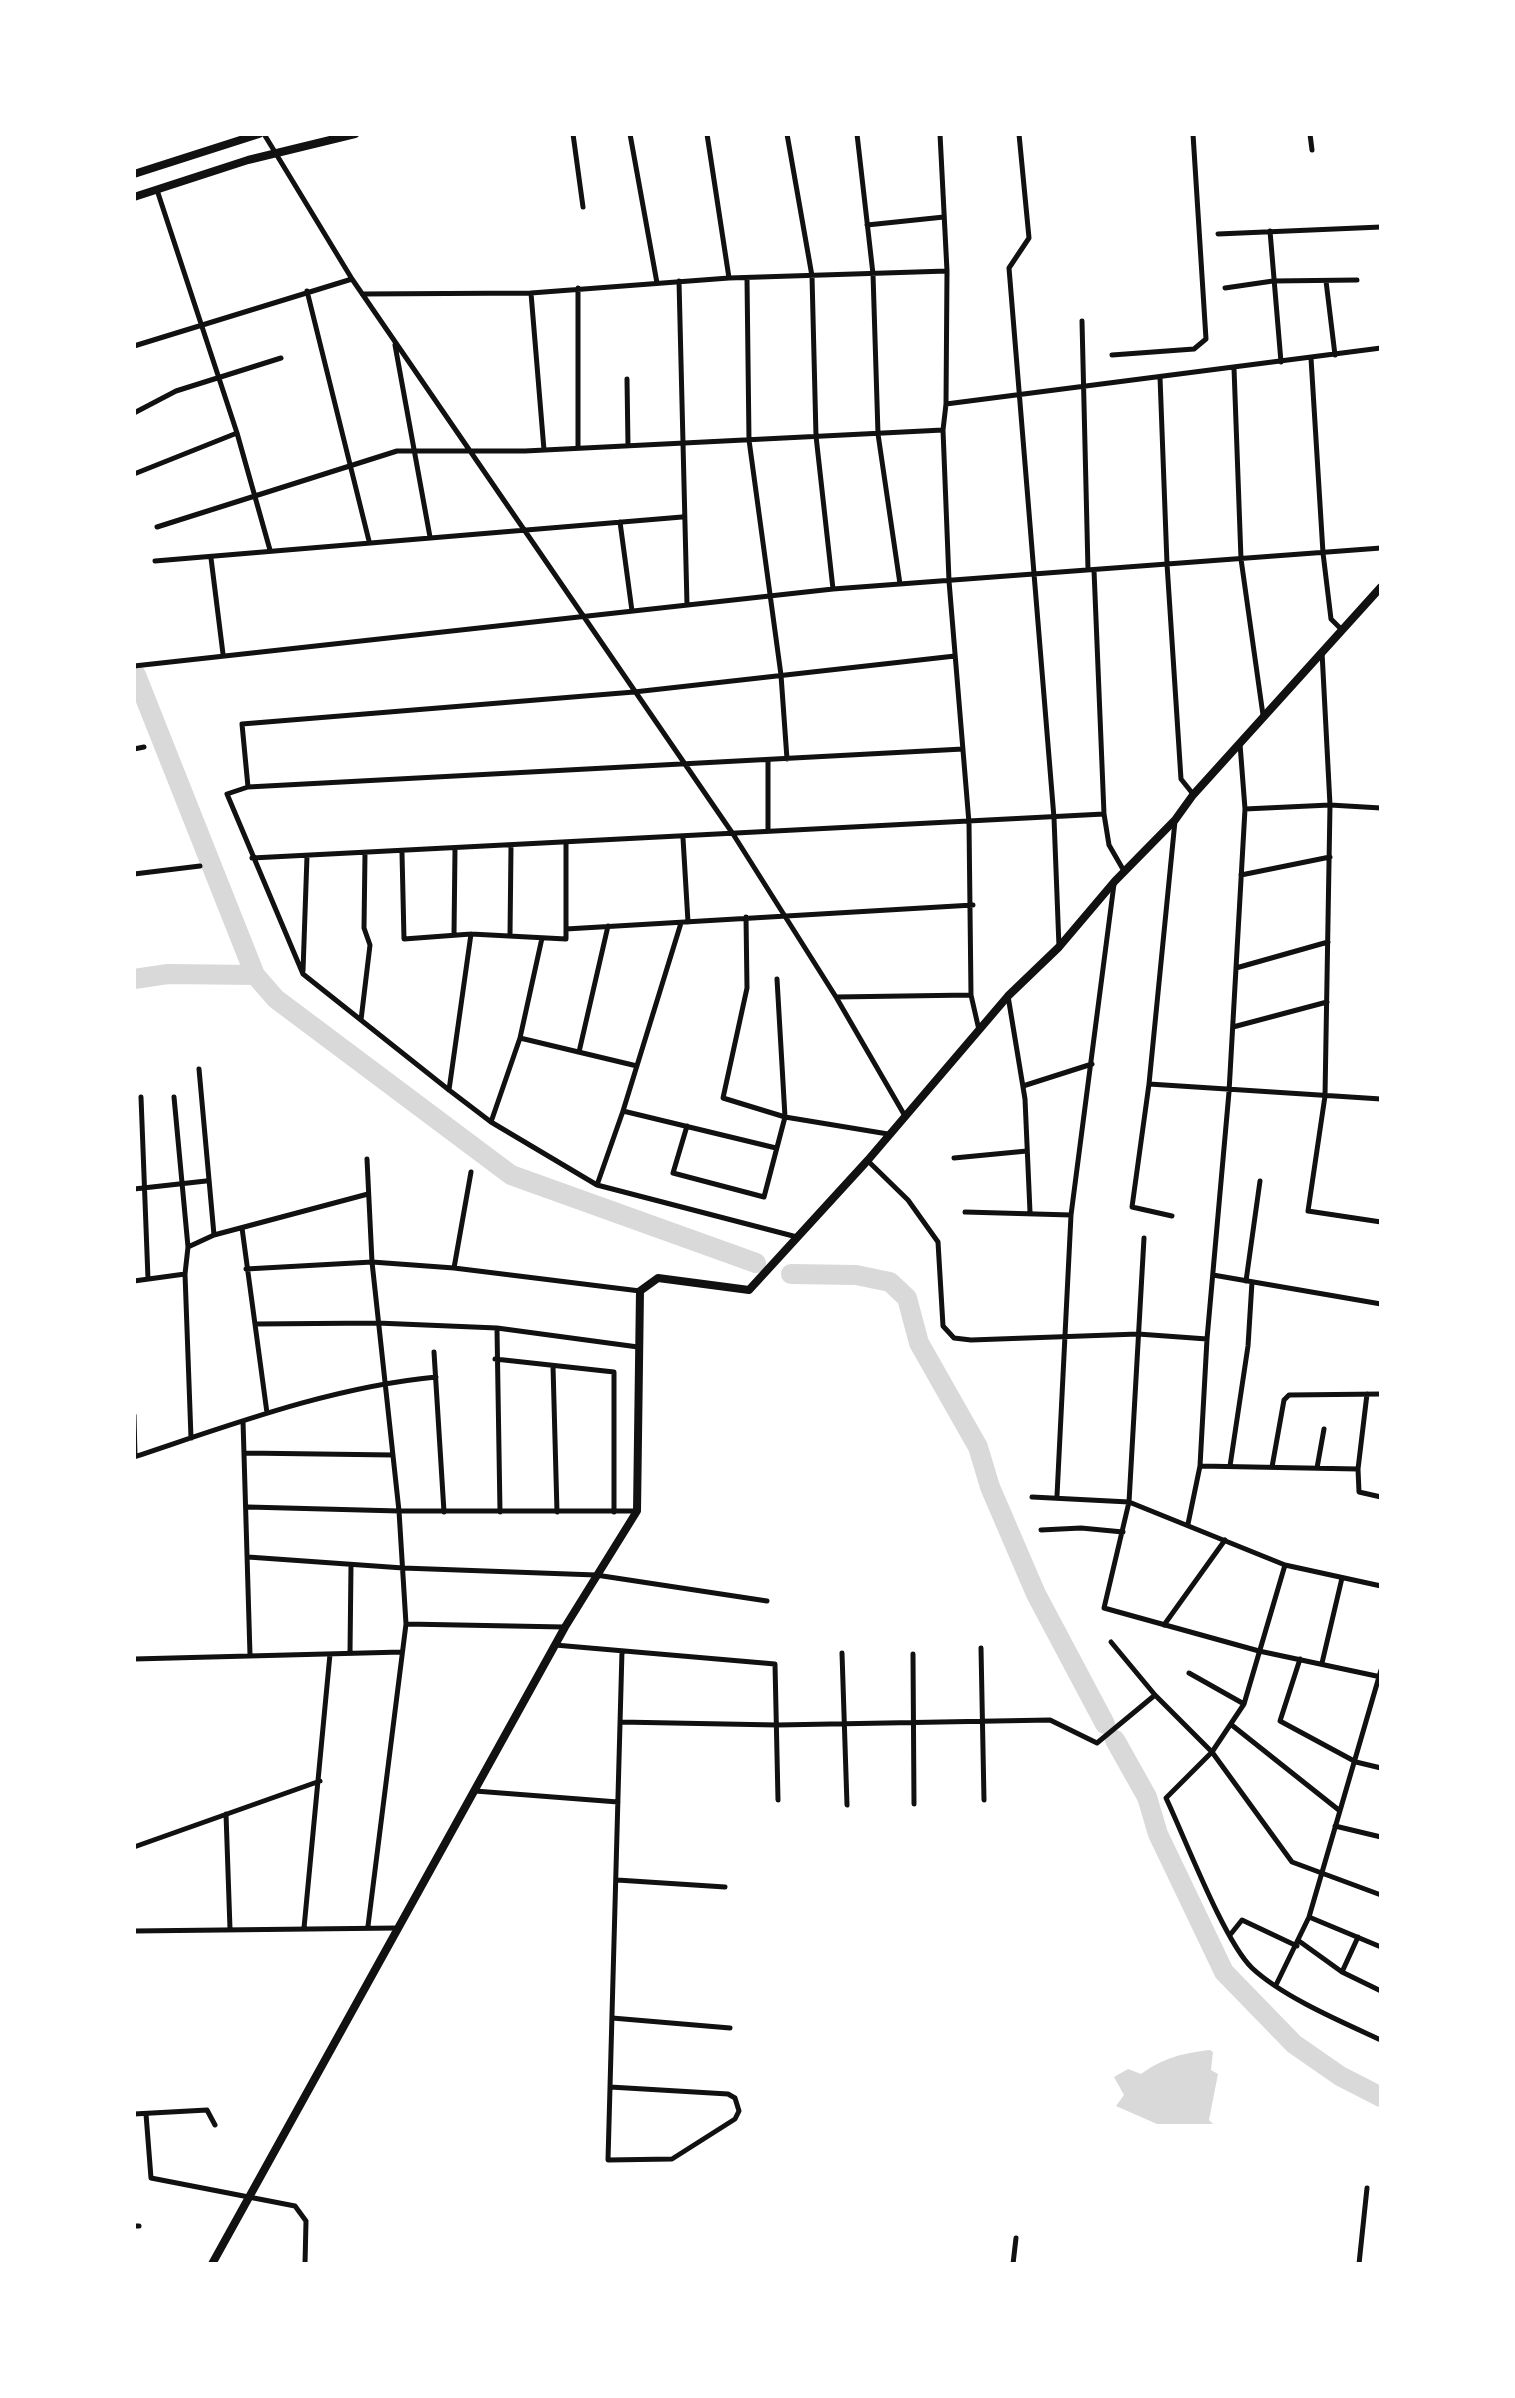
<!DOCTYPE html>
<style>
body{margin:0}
#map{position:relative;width:1515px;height:2398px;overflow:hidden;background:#fff;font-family:Roboto,sans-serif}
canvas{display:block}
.frame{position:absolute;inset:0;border:136px solid #fff;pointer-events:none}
</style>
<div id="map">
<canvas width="1515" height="2398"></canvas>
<div class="frame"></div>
</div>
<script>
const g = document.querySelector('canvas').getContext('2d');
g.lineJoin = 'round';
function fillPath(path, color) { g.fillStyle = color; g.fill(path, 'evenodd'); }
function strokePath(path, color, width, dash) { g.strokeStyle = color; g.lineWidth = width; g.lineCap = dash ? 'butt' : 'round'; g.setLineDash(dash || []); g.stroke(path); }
fillPath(new Path2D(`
 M1210 2050 1213 2052 1211 2070 1218 2074 1209 2120 1213 2124H1157L1116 2106 1124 2095 1114 2077 1128 2069 1141 2074C1163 2058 1183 2053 1210 2050Z`), '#d9d9d9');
strokePath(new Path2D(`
 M136 675 255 975 276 999 511 1175 756 1263
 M134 979 168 974 255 975
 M791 1274 856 1275 890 1282 907 1298 919 1343 978 1447 990 1487 1036 1594 1105 1724
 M1115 1740 1147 1797 1158 1834 1224 1972 1294 2044 1340 2076 1381 2097`), '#d9d9d9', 20);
strokePath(new Path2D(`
 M264 134 352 279 733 834 836 997 905 1116
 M573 134 583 207
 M630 134 657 283
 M707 134 729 278
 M787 134 812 276 816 436 833 589
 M857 134 873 274 878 434 900 584
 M940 134 947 271 946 404 943 430 949 581 969 823 971 995 979 1030
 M1019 134 1029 238 1009 268 1054 818 1059 947
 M1310 134 1312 150
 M157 190 237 433 270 550
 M867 225 944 217
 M1270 231 1281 362
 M1218 234 1381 227
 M747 279 749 440 781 675 787 759
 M679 281 687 605
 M1326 281 1335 355
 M1225 288 1273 281 1357 280
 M307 291 369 541
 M531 293 544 450
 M362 294 531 293 729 278 947 271
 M1082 321 1088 570
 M395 345 430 537
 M134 346 352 279
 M1112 355 1194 349 1206 339 1193 134
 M1311 358 1323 553 1331 619 1342 630
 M1234 368 1241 559 1263 715
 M1160 377 1167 564 1181 779 1193 794
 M627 379 628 446
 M946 404 1381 348
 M134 413 176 391 281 358
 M578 448V288
 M134 474 237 433
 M620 522 632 611
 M157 527 397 451H525L943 430
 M211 558 223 654
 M155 561 682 517
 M1322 652 1330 805 1325 1096 1308 1211 1381 1222
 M134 666 833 589 1381 548
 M134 749 144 747
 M768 761V831
 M248 787 242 724 634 692 955 656
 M1245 809 1330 805 1381 808
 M1104 814 1109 845 1124 871
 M683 838 688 922
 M566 844V929L973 905
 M402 853 404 939 471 934 566 939V929
 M252 858 1104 814 1094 570
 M134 874 200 866
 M1241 875 1330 857
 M746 917 747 988 723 1098 785 1117 888 1134
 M681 923 623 1111 776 1148
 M454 934 455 850
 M510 935 511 847
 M1236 968 1328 942
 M303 971 307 856
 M1008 996 1025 1099 1030 1212
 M836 997 971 995
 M361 1020 370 945 364 928 365 854
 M1233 1027 1327 1002
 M520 1038 637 1066
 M579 1052 608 926
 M199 1069 214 1235
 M1149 1084 1381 1099
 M1023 1086 1092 1064
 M449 1090 471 934
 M141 1097 148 1279
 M174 1097 188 1247 185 1274 191 1438
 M491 1122 520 1038 542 938
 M687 1126 673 1173 764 1197 785 1117 777 979
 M954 1158 1027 1151
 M367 1159 372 1262 399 1511 406 1624 368 1926
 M868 1161 908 1200 938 1242 943 1326 954 1338 971 1340 1138 1334 1207 1339
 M597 1185 623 1111
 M134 1189 206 1181
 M965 1212 1071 1215
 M1172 1216 1132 1207 1149 1084 1175 821
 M242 1228 267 1413
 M797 1237 597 1185 491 1122 449 1090 303 974 227 794 248 787 963 749
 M1144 1238 1129 1502 1104 1608 1259 1651 1381 1677
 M188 1247 214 1235 368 1194
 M454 1268 471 1172
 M246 1269 372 1262 454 1268 640 1291
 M1213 1275 1381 1304
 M134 1281 185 1274
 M1246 1281 1260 1181
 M255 1324 377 1323 497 1328 638 1347
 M497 1329 500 1512
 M434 1352 444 1512
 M495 1359 614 1372V1512
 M553 1366 557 1512
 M134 1415 135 1456
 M243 1421 250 1655
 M245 1453 393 1455
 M134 1457C233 1424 332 1387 436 1377
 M1200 1466 1358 1469 1359 1492 1381 1497
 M1230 1466 1248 1346 1252 1282
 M1272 1467 1284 1400 1289 1395 1381 1394
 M1317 1468 1324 1429
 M1358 1469 1367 1394
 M1057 1496 1071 1215 1114 884
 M1032 1497 1129 1502 1285 1565 1381 1586
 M248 1507 399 1511H636
 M1188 1524 1200 1466 1207 1339 1229 1092 1245 809 1240 744
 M1041 1530 1081 1528 1123 1532
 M248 1557 403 1568 596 1575 767 1601
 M1285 1565 1244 1704 1212 1752 1166 1798C1185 1838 1224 1941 1252 1968 1283 1997 1342 2022 1381 2040
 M406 1624 564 1627
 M1164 1625 1225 1540
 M1111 1642 1155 1695 1212 1752 1292 1862 1381 1895
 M555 1645 775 1664 778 1800
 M981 1648 984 1800
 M350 1653 351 1565
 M842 1653 847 1805
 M913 1654 914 1804
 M134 1659 402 1652
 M1300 1659 1280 1721 1356 1762 1381 1768
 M1322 1663 1342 1578
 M1189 1673 1244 1704
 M620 1722 777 1725 1050 1720 1097 1743 1155 1695
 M1233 1726 1340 1811
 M475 1791 618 1802
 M226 1814 230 1929
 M1335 1826 1381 1837
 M134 1847 320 1781
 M617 1880 725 1887
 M1309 1917 1381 1947
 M304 1928 330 1654
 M134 1931 397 1928
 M1230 1935 1242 1920 1297 1946
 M1299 1941 1342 1972 1381 1991
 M1342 1972 1358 1937
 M1276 1985 1309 1917 1381 1670
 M612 2018 730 2028
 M610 2087 728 2094 735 2098 739 2111 735 2119 672 2159 608 2160 622 1651
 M134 2114 207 2110 215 2125
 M146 2114 151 2178 295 2206 306 2221 305 2264
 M134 2226H139
 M1013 2264 1016 2238
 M1359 2264 1367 2188`), '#111', 5);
strokePath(new Path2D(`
 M134 174 259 134
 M134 197 248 160 355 134
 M212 2264 565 1627 637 1511 640 1291 658 1278 749 1290 868 1160 1008 996 1059 947 1115 881 1175 820 1193 795 1381 587`), '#111', 8);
</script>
